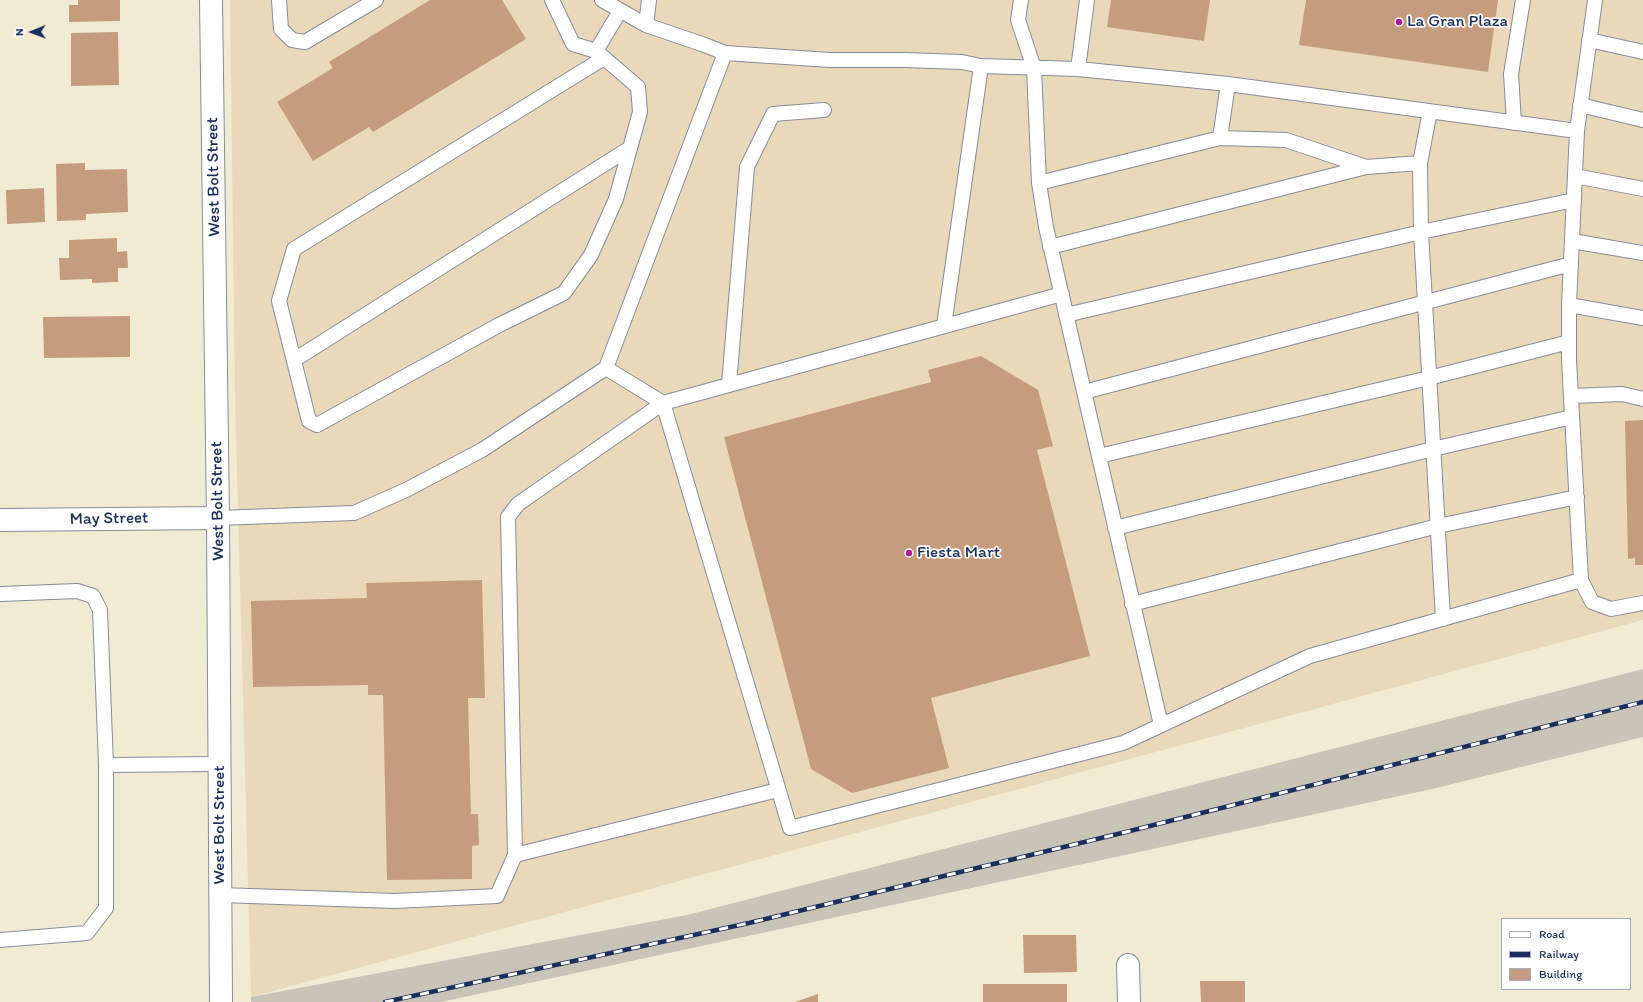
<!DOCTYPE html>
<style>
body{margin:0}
#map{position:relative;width:1643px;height:1002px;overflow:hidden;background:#f1ebd4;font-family:Itim,sans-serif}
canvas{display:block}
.legend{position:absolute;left:1501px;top:918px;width:130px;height:72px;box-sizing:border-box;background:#fff;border:1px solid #a4acbf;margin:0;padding:5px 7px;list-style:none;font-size:12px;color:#1b2f5e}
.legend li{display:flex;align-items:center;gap:8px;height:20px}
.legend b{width:20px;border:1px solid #a4acbf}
.north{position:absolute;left:12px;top:12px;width:40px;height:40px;-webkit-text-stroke:3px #fff;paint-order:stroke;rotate:269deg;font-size:11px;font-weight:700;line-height:16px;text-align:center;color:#1b2f5e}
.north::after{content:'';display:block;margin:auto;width:14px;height:18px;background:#1b2f5e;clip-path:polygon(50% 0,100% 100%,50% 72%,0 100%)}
</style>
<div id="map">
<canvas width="1643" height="1002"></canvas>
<ul class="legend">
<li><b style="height:5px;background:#fff"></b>Road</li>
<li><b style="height:5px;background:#1b2f5e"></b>Railway</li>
<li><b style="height:11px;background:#c69c7e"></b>Building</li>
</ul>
<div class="north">N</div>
</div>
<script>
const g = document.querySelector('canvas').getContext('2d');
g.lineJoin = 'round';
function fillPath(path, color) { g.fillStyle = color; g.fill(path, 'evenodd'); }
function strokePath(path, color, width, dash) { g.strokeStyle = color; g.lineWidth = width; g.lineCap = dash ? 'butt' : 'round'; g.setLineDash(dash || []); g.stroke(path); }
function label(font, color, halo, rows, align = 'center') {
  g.font = font + ' Itim,sans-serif'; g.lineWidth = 3.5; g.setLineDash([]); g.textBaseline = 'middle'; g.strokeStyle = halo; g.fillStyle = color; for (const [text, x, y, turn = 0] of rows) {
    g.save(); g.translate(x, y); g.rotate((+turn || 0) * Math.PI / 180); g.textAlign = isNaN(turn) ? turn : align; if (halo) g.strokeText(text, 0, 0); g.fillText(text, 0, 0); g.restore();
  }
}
fillPath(new Path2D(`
 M230 0H1643V620L251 997 235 399Z`), '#e9d9ba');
fillPath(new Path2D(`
 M1643 669V737L1432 789 441 1002H251V997L687 915Z`), '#c9c3b8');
fillPath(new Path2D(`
 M78 0H120V21L69 22V5H78Z
 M430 0H502L526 39 373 132 369 127 313 161 277 102 333 68 329 62Z
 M1111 0H1210L1204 41 1107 27Z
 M1306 0H1498L1488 72 1299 45Z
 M118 32 119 85 71 86V33Z
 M85 163V170L127 169 128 212 86 214V220L57 221 56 164Z
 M44 188 45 222 7 224 6 190Z
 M117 238V252L127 251 128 268H118V282L92 283V279L60 280 59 258H69V240Z
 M130 316V357L44 358 43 317Z
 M981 356 1038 390 1053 446 1037 450 1090 656 931 698 949 768 852 793 811 769 724 437 931 382 928 370Z
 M1643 420V565H1635V558L1628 559 1625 421Z
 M482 580 485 698H468L471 814H478L479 845 472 846V879L387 880 383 695H368V685L253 687 251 601 367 598 366 583Z
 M1023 935H1076L1077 972 1024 973Z
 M1200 981H1245V1002H1201Z
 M983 984H1067V1002H983Z
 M818 994V1002H795Z`), '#c69c7e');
const lane = new Path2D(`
 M279 0 281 29 292 40 305 42 376 0
 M552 0 573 44 596 51
 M602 0 646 25 702 44 725 53 830 60H904L962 62 981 66 1078 69 1228 84 1577 131
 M1021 0 1018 20 1034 68 1039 183 1046 227 1161 725
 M646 25 649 0
 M1589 40 1643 52
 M604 58 294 249 279 301 309 421 317 425 499 325 564 293 591 255 616 199 640 112 638 87 596 51 620 11
 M1078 69 1087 0
 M1228 84 1220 138 1286 140 1366 167
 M1580 105 1643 120
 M1430 111 1420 163 1421 232 1443 619
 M1514 123 1511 74 1523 0
 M1575 176 1643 189
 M1039 183 1220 138
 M1572 241 1643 253
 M1050 247 1366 167 1420 163
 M1569 305 1643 318
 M1066 315 1421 232 1574 200
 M944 326 981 66
 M294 360 630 148
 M606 368 663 403 790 828 1123 743 1310 656 1581 580 1569 360V305L1577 131 1595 0
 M729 385 747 167 773 114 824 110
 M1084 392 1571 264
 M1572 396 1622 394 1643 399
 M1099 456 1429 378 1569 342
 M218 518 354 513 406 490 482 450 606 368 725 53
 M1115 528 1433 449 1572 417
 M1581 580 1592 602 1611 609 1643 603
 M0 594 77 591 93 596 100 610 106 765V908L87 933 0 940
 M1132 604 1438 526 1577 497
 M106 765 220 764
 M515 855 508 517 518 504 663 403 1062 294
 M221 895 395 901 497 896 515 855 778 790`);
const street = new Path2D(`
 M0 520 218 518
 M1128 965 1129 1002`);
const secondary = new Path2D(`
 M211 0 218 518 221 1002`);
strokePath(lane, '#868d99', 16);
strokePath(street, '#868d99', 24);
strokePath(secondary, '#868d99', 24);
strokePath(lane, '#fff', 14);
strokePath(street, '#fff', 22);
strokePath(secondary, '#fff', 22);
const rail = new Path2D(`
 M385 1002 749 923 1126 832 1643 702`);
strokePath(rail, '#1b2f5e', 4.5);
strokePath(rail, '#fff', 3, [9]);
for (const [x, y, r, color] of [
 [1399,22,4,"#b5179e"],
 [909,553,4,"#b5179e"]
]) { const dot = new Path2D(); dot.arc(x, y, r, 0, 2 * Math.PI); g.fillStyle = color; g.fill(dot); strokePath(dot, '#fff', 1.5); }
label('17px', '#1b2f5e', '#fff', [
 ["La Gran Plaza",1407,22],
 ["Fiesta Mart",917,553]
], 'left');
label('17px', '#1b2f5e', '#fff', [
 ["West Bolt Street",214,177,-91],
 ["West Bolt Street",218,501,-91],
 ["May Street",109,519,-1],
 ["West Bolt Street",220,825,-90]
]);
</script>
